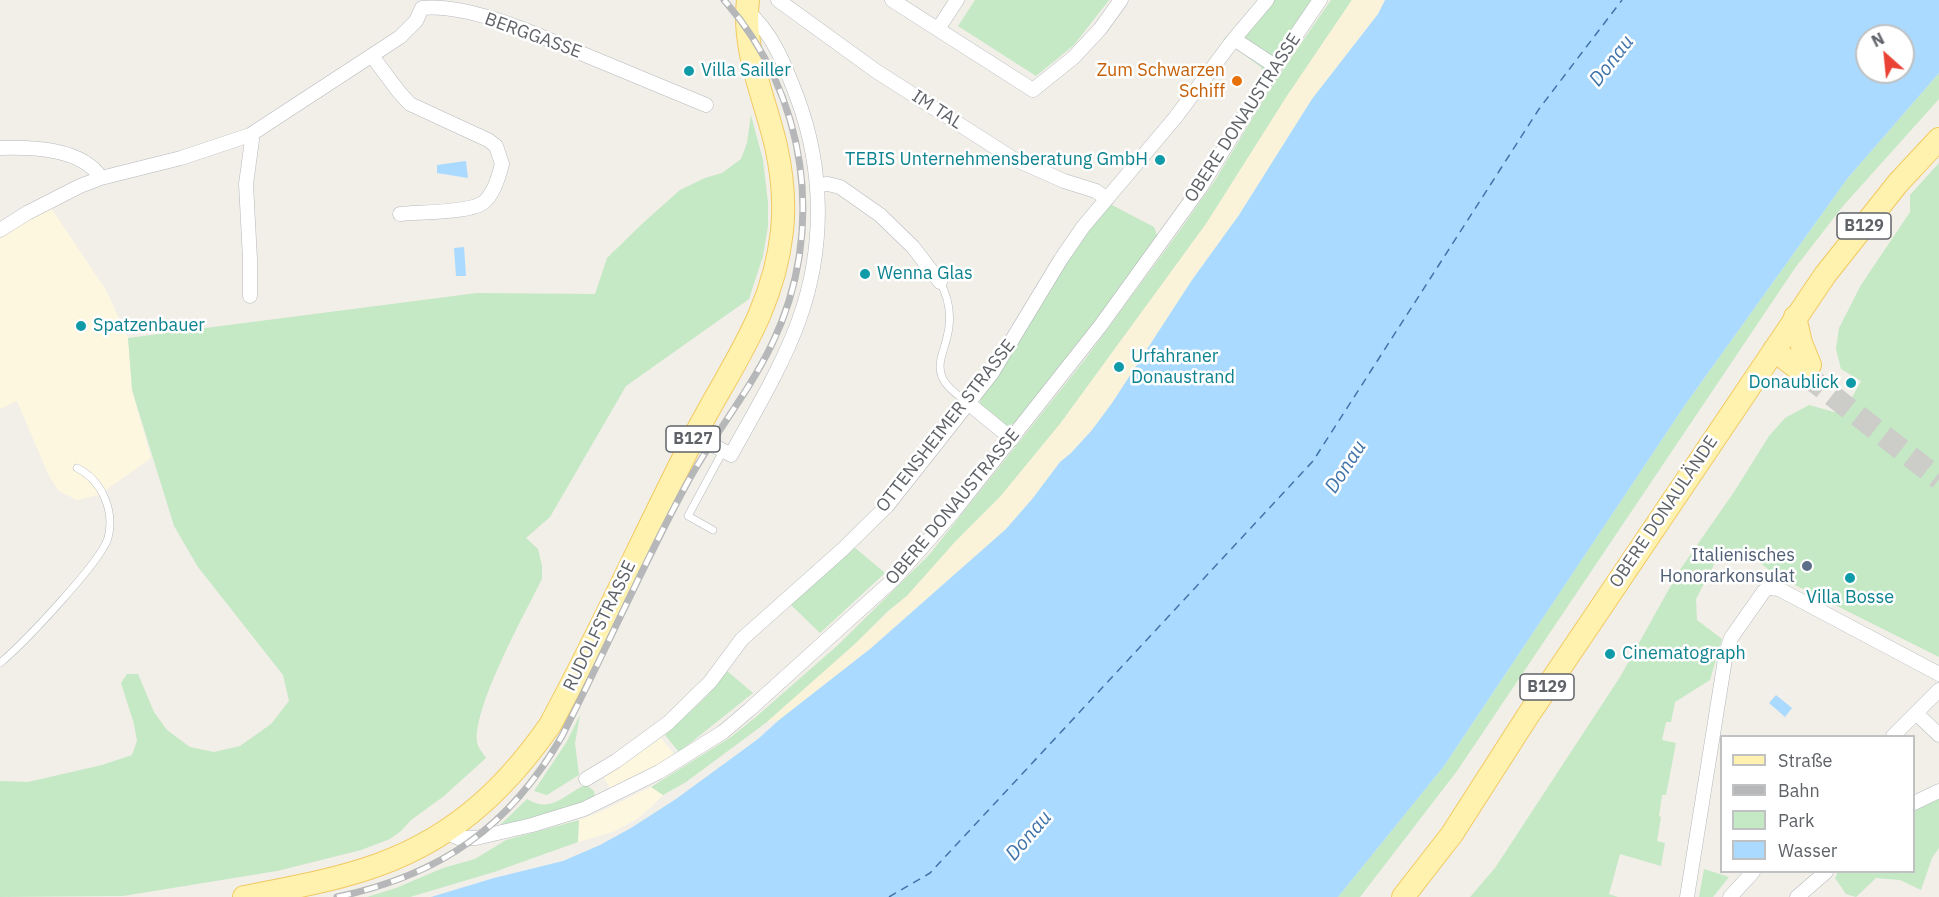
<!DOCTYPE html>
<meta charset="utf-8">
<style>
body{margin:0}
#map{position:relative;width:1939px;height:897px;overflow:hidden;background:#f1efe8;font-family:"IBM Plex Sans",sans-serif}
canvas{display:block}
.legend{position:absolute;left:1720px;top:735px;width:195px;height:138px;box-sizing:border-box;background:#fff;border:2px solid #bfc1c3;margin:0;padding:8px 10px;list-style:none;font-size:18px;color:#5f6368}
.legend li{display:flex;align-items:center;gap:12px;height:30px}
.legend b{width:30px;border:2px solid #bfc1c3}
.north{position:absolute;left:1855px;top:24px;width:60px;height:60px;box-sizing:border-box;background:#fff;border:2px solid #bfc1c3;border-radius:50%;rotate:333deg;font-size:16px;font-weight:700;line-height:24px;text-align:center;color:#5f6368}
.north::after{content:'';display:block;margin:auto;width:21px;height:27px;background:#ea4335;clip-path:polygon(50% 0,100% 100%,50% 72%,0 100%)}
</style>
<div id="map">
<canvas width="1939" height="897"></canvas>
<ul class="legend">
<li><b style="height:8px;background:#fff2af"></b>Straße</li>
<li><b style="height:8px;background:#b6b7b8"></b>Bahn</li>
<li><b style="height:16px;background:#c5e8c5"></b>Park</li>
<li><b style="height:16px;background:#aadaff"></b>Wasser</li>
</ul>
<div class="north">N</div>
</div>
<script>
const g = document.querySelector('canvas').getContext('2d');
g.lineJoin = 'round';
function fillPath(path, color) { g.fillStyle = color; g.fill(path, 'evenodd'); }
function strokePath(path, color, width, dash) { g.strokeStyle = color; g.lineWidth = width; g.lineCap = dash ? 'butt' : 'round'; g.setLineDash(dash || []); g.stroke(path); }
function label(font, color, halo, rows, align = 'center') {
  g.font = font + ' "IBM Plex Sans",sans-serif'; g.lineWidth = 5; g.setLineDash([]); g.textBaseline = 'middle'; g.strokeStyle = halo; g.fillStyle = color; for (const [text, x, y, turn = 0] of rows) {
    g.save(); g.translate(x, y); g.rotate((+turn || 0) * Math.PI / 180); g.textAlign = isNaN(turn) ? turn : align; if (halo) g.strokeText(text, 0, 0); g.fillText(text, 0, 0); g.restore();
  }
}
fillPath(new Path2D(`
 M49 205 106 290 128 338 132 390 151 458 99 495 77 500 59 491 48 474 17 401 0 409V236Z
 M661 738 675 755 612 791 603 776Z
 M651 787 663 795 651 807 637 819 613 832 578 842 579 820 600 812Z`), '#fef7e0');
fillPath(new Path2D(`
 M975 0H1109L1074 45 1036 76 958 26Z
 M1259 0H1325L1264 73 1261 67 1223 40Z
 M1331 0H1352L1287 96 1206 224 1060 424 1000 497 955 542 907 596 888 611 855 644 767 722 686 782 663 795 651 787 731 737 757 716 838 645 929 555 1086 358 1178 233 1214 182 1275 81Z
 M1939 73V99L1843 206 1795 268 1457 771 1360 897H1338L1444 766 1685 405 1847 179Z
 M751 115 763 160 768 203V226L763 256 749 299 626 386 550 517 526 538 538 549 542 566V579C525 613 473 707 477 742 478 748 483 753 486 758L444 796 411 820 401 831 390 839 361 850 277 871 123 896 0 897V781L28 782 102 765 132 755 137 741 134 724 121 683 127 674H138L154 712 167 730 190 747 214 752 240 746 271 724 289 701 283 675 198 567 174 526 132 390 128 338 477 293 595 294 607 258 643 223 680 190 705 178 722 173 741 159 747 143Z
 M1939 163V657L1775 575C1750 553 1747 555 1716 561L1696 599 1697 620 1722 639 1710 680 1675 702 1671 722H1666L1662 740 1676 743 1666 795H1662L1659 816 1661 817 1657 841 1665 843 1661 866 1620 854 1609 894 1618 897H1470L1495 868 1620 677 1679 571 1734 492 1769 436 1785 418 1809 405 1834 412H1844L1861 381 1841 369 1836 349 1839 328 1861 285 1910 212V195Z
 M1110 204 1154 227 1157 235 1156 239 1085 337 1016 423 1006 426 982 407 980 403 981 398 1087 229Z
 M854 547 885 573 820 633 790 604Z
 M726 670 753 693 679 752 665 735 708 695Z
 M580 715 575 743 579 775 547 795 534 791 566 743Z
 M583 786H588L594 791 595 797 589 803 497 828 527 799C550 813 562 797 583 786Z
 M1939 797V848L1932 858 1921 890 1900 880 1876 878 1856 897 1846 894 1835 878 1838 872H1914V811Z
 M579 820 578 842 494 872 410 897H367L396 888 443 868 475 859 506 840Z
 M1704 869 1729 877 1713 897H1699Z`), '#c5e8c5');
fillPath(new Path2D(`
 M1352 0H1385L1378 14 1312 99 1239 215 1192 280 1113 403 1092 430 1071 453 1060 462 1033 498 1006 529 870 649 779 720 767 722 855 644 889 611 907 596 955 542 1000 497 1060 424 1206 224 1287 96Z`), '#fbf3d9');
fillPath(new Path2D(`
 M1385 0H1939V73L1847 179 1685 405 1444 766 1338 897H431L494 878 563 861 600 845 631 828 676 799 758 739 779 720 870 649 1006 529 1033 498 1060 462 1071 453 1092 430 1112 403 1192 280 1239 215 1312 99 1378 14ZM1867 36H1903V72H1867Z
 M466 161 468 178 437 173V165Z
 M464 247 466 276H456L454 248Z
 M1776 695 1792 708 1785 717 1769 703Z`), '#aadaff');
strokePath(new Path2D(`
 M889 897 930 873 1313 461 1539 109 1622 0`), '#4174aa', 1.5, [8, 6]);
strokePath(new Path2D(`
 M1806 375 1939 479`), '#ccccc8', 22, [22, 11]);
const lane = new Path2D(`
 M940 282C950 300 952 321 946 341 943 353 937 364 942 377 947 388 959 396 968 403
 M713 530 688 516 723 451
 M0 663C22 645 101 562 108 538 115 511 102 480 77 468`);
const street = new Path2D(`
 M778 0 876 71 1012 158 1064 181 1096 191 1107 199
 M892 0 1033 90 1074 57 1100 29 1121 0
 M422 8C469 3 540 36 583 54 624 71 665 88 706 105
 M938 29 957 0
 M1234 39 1275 66
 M372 56 399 92 410 104 488 140 496 146 502 164C499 176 494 194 484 202 472 213 418 212 400 214
 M0 148C32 147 82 148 101 178
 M817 185 828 184 840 187 880 215 913 247 940 282
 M0 230 27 213 80 186 101 178 181 158 250 135 400 37 416 21 422 8
 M250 296V259L246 184 252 140 250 135
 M968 403 1012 439
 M695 435 731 455C755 411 782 367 799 320 825 248 824 169 797 97 785 66 773 33 747 11
 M1917 714 1939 735
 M1893 736 1939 690
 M586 779 616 761 668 723 710 682 742 639 842 550 887 506 992 373 1061 259 1083 227 1175 118 1234 39 1267 0
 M1914 803 1939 791
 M445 832 458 838H476L532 825 584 809 659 772 723 732 749 710 894 579 954 511 1101 325 1200 188 1275 66 1320 0
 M1687 897 1726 653 1731 638 1764 591 1768 588 1779 589 1939 674
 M1730 897 1753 872
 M1797 897 1826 872`);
const primary = new Path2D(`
 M1795 317 1801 343 1810 365
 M1774 350 1806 375
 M244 897C285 889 326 882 366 869 447 843 502 794 550 725 601 631 645 533 694 437 730 367 773 314 782 231 785 203 782 173 776 146 765 98 742 51 748 0
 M1403 897 1452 834 1527 717 1825 275 1898 183 1939 139`);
strokePath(lane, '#b5b8bc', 8);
strokePath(street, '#b5b8bc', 15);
strokePath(primary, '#f2c960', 24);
strokePath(lane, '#fff', 7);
strokePath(street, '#fff', 14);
strokePath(primary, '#fff2af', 22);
const rail = new Path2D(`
 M337 897C440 875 509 828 562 736 604 654 641 569 685 487 711 438 748 394 772 344 827 230 807 94 724 0`);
strokePath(rail, '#b6b7b8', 7);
strokePath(rail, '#fff', 4.5, [14]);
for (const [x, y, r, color] of [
 [689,71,6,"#0f9aa8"],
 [1237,81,6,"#e8710a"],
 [1160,160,6,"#0f9aa8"],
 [865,274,6,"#0f9aa8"],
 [81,326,6,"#0f9aa8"],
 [1119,367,6,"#0f9aa8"],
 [1851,383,6,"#0f9aa8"],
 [1807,566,6,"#5c6f8a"],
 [1850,578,6,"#0f9aa8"],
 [1610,654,6,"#0f9aa8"]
]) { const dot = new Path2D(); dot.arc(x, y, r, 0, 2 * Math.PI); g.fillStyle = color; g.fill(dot); strokePath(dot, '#fff', 2); }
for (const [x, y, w] of [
 [1864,226,54],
 [693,439,54],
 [1547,687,54]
]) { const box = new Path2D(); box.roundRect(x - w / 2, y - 13, w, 26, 4.5); g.fillStyle = '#fff'; g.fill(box); strokePath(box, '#5f6368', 1.5); }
label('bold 16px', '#5f6368', null, [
 ["B129",1864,226],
 ["B127",693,439],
 ["B129",1547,687]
]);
label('18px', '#5f6368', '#fff', [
 ["BERGGASSE",533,36,20],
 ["IM TAL",937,110,33],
 ["OBERE DONAUSTRASSE",1243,118,-57],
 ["OTTENSHEIMER STRASSE",946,426,-52],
 ["OBERE DONAUSTRASSE",953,507,-50],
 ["OBERE DONAULÄNDE",1664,512,-56],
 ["RUDOLFSTRASSE",600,626,-64]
]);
label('18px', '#0d838f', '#fff', [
 ["Villa Sailler",701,71],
 ["TEBIS Unternehmensberatung GmbH",1148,160,"right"],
 ["Wenna Glas",877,274],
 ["Spatzenbauer",93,326],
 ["Urfahraner",1131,357],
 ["Donaustrand",1131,378],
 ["Donaublick",1839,383,"right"],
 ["Villa Bosse",1850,598,"center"],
 ["Cinematograph",1622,654]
], 'left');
label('18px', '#c56008', '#fff', [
 ["Zum Schwarzen",1225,71],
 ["Schiff",1225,92]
], 'right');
label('18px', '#4e5e75', '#fff', [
 ["Italienisches",1795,556],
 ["Honorarkonsulat",1795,577]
], 'right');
label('italic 20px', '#4174aa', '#fff', [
 ["Donau",1612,61,-52],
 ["Donau",1346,467,-57],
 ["Donau",1029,836,-49]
]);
</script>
